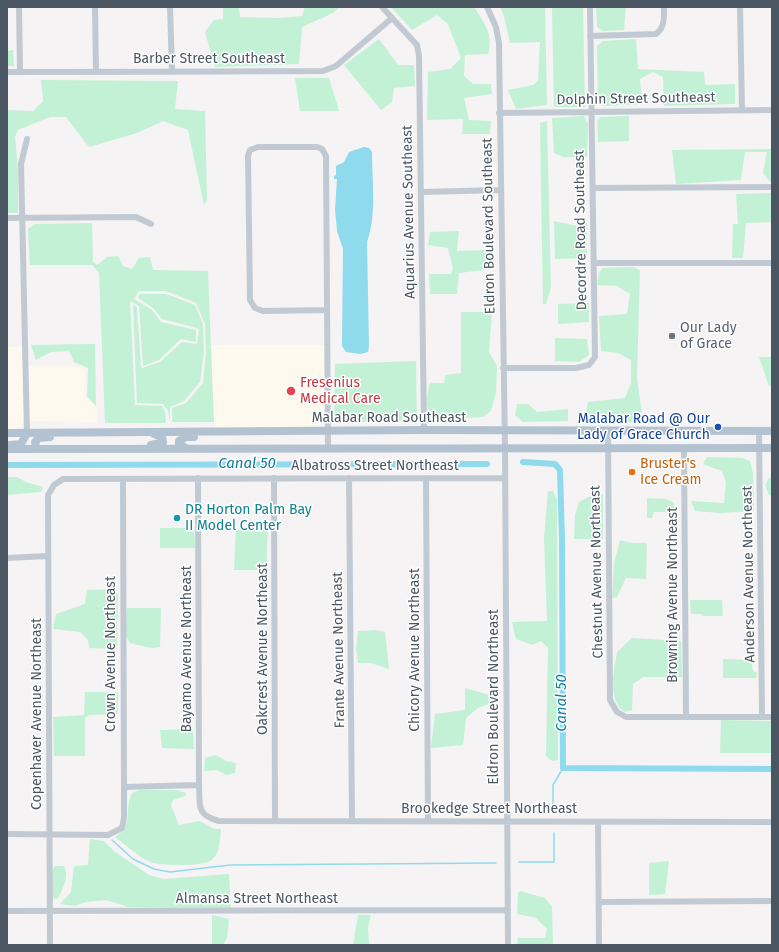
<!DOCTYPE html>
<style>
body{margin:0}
#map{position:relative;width:779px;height:952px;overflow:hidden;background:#f5f3f3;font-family:"Fira Sans",sans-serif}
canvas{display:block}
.frame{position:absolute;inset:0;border:8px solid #4a5661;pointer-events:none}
</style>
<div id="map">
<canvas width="779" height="952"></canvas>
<div class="frame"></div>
</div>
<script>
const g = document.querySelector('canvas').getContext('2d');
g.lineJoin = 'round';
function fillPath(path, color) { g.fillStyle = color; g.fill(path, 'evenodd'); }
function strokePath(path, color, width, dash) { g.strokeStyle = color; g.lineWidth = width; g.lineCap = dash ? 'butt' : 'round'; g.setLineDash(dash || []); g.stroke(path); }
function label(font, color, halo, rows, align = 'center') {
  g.font = font + ' "Fira Sans",sans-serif'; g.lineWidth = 3; g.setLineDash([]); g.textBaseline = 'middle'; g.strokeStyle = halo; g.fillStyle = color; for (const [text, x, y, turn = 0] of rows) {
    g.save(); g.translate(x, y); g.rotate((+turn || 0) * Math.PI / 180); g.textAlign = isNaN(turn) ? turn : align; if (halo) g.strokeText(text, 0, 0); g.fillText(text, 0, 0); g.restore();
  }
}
fillPath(new Path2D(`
 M210 345H325V419L317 428 216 430 214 422Z
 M7 347H23L24 420 19 428 15 429H7Z
 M28 366H77L85 370V397L97 408V422L29 421Z`), '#fdf9ef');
fillPath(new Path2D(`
 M223 7H239L240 17 278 18 302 16 305 7H340L333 13 302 27 299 64 215 67 205 32 214 20 223 19Z
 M391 7H474C484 22 494 35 488 54L465 55 464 76 473 84H491L492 94 464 98 469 120 491 121 490 134H462L463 119 427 120 428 72 450 69 461 58 448 24 437 15 412 30Z
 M500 7H545L547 105 516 109 508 90 533 85 538 81 540 42 510 43 504 16Z
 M552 7H583L585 107H554Z
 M596 7H626L624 30 603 31 597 27Z
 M379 39 398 65H414L415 86 394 88 392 102 381 110 344 65Z
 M636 39 638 69 704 72 705 85 735 84V104L664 106 663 77 653 72 640 79 642 104 604 106 598 101 597 46 603 41Z
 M13 50 14 66H7V51Z
 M295 78H329L339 111H300Z
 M41 80 178 81 175 109 205 111 207 200 204 205 188 130 163 121 137 133 89 147 66 117H50L18 130 15 137 18 168V213H7V110L33 111 43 101Z
 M584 116 588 124 587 157H564L554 153 552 118Z
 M629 116V141L598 142 597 121 600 117Z
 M547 121 551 288 546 304H543L540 123Z
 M772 149V181L770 182 763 173 767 152H745L741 180 676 184 672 150Z
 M772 193V222L746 223 743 258H732L733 224H738L736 194Z
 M554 221 577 226 587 222V258L555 259Z
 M92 223 93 262 97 265 107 257 118 256 123 266 132 269 139 258 150 257 153 270 208 271 214 422H172V408L186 403 203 383 206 352 205 324 196 303 166 291H139L134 299 152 310 161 322 196 330V342L181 339 159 360 143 366 139 306 130 301 135 405 162 406 165 412 166 423H105L99 273 92 265H30L28 229 35 224Z
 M459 231 457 251 493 250 492 269 459 273 457 294H430L429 274H451L453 268 448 248 428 245 430 232Z
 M634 267 640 270 637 378 643 422 584 423 588 402 625 398 631 383V360L618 353 601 351 599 316 627 314 630 294 617 286 597 285 599 273 603 268Z
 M140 294H166L195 305 203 324 204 352 200 382 184 401 170 407V422L168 411 163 404 137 403 133 305 137 307 141 366 142 368 160 362 182 342 197 344 199 330 197 328 162 319 153 308 138 298Z
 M589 303V322L558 324V304Z
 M461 312H492L489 352 497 366 496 392 491 411 483 417 443 419 433 417 426 405 429 385 431 383H444L445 375 461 373Z
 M555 338 587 339 589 355 579 362 555 361Z
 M95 344 96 406 87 396 88 368 74 362 69 351 51 352 36 360 31 345Z
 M759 357H772V386H769Z
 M416 361 417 420 334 423 335 364Z
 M517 404H528L537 412 568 409V421L523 422 515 415Z
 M707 457 742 458 750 461 753 473 754 511 720 513 695 511 691 501 724 503 726 483 722 471 703 464Z
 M7 477H17L26 482 43 487 41 492 7 495Z
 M769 478H772V495H769L765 485Z
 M548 491H553L557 500 558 760 552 761 546 756 548 648 541 641 532 645 516 639 512 622 547 621 544 538Z
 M603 494V539H574L575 515 579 502 588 497Z
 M647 498 666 499 673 502 675 506 672 512H654L652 518H647Z
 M160 528H194L195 548H160Z
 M236 530H268L266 570H234Z
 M620 540 632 543H647L646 579 626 578 617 597 612 598 614 563Z
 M116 589 118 597 117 649 89 648 88 640 80 632 53 629 56 614 85 604 87 590Z
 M690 600H722L723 616H703L701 614H691Z
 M127 608H161L160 647 151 648 130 643 125 634Z
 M376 630 385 632 389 669 371 663H358L356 649 358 631Z
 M632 638 681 641 682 677H643L633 684 632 710 625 712C607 701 614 669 617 652Z
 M723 659 751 660 753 671 757 673 756 678H723Z
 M465 688 493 696 492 703 478 708 466 718 463 745 431 748 435 714 465 710Z
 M85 692H118V714L89 715 85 718V756H54L53 717 84 715Z
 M721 720 772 721V753H720Z
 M193 729 194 749 162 748 160 730Z
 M216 755 226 761 236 763 235 773 226 775 217 770 204 771 205 758Z
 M139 790H177L186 793 185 796 173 800 171 805 179 825 200 821 214 829H221C220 839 220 851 213 859 206 867 160 866 150 862 137 856 126 845 115 837 135 825 123 812 132 793Z
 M90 839 104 841 114 851 149 875 164 879 229 874 231 908 128 907 106 900 86 902 74 906 60 904 71 892 74 866 88 865Z
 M669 861 665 894 649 895V863Z
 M55 866H64C70 877 62 889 58 899L52 898 51 872Z
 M520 891 545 898 552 907 553 945H517L518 938H545L547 929 536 918 517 914 518 893Z
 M212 915 229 919 227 938 223 945H212Z
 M358 915H371L368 928 369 945H353Z`), '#c3f1d5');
fillPath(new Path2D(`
 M364 147 369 148 372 152C372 181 377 214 367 242L369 346 368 352 361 354 346 352 342 346 343 249 337 231 335 210 337 179H334V176L336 175V166L344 162 349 152Z`), '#90daee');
strokePath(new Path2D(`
 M553 810V785L563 768
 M112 840 133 859 154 869 170 872 230 865 496 863
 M519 862H554V833`), '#90daee', 1.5);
strokePath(new Path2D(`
 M523 462 555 464 560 470 562 540 563 768 772 769
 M7 465 487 464`), '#90daee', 6);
strokePath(new Path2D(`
 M19 7 20 72
 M95 7 96 72
 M170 7 172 71
 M382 7 417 45 419 56 424 430
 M487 7 496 27 499 43 505 448 508 945
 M740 7 742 110
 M590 36 656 34C665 27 664 18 664 7
 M7 72C112 72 218 72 323 71L336 66 392 18
 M499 113 772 110
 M593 188 772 187
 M422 192 501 190
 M7 218 136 217 151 224
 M594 263H772
 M327 310 263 311 255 308 250 300 248 156 250 150 258 147H317L322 149 326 156 328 449
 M503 368H576L589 365 595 357 590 7
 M608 431 610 700 617 712 626 717H772
 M759 431 762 717
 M27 433 21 164 27 139
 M684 449 686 716
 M198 478 199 785C200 806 196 815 219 821L772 822
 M274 478 275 821
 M349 478 352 821
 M426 478 428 821
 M7 558 48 556
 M124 787 199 785
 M598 822 599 945
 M7 834 108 835 122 828 124 818V787L123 479
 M599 902 772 901
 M7 911 508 910
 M50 945 48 495 54 485 63 479 505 478`), '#c1cad2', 6);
strokePath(new Path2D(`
 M7 433 424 430 772 431
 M10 445 21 444 27 433
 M151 445 163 442 162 437 154 434
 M36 446 35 442 39 438 50 437
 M7 449 772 448
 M187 449 179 444V441L186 437H194`), '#b3c2d1', 8);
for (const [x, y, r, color] of [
 [672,336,4,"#6b7280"],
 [291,391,5,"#e0444e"],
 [718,427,4,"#1a4fb4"],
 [632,472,4,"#e8710a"],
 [177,518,4,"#0f9aa8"]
]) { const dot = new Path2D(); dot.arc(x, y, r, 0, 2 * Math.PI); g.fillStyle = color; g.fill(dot); strokePath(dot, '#fff', 1.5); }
label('14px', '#4a5661', '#fff', [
 ["Barber Street Southeast",209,59],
 ["Dolphin Street Southeast",636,99,-1],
 ["Aquarius Avenue Southeast",409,212,-91],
 ["Eldron Boulevard Southeast",489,226,-91],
 ["Decordre Road Southeast",581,230,-91],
 ["Malabar Road Southeast",389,418],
 ["Albatross Street Northeast",375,466],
 ["Chestnut Avenue Northeast",597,572,-91],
 ["Anderson Avenue Northeast",749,574,-91],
 ["Browning Avenue Northeast",673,595,-90],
 ["Bayamo Avenue Northeast",187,649,-90],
 ["Oakcrest Avenue Northeast",263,649,-90],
 ["Frante Avenue Northeast",339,650,-91],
 ["Chicory Avenue Northeast",415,650,-90],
 ["Crown Avenue Northeast",111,654,-90],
 ["Eldron Boulevard Northeast",494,697,-90],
 ["Copenhaver Avenue Northeast",37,714,-90],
 ["Brookedge Street Northeast",489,809],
 ["Almansa Street Northeast",257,899]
]);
label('14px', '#5b616d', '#fff', [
 ["Our Lady",680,328],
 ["of Grace",680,344]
], 'left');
label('14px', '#be3a42', '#fff', [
 ["Fresenius",300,383],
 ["Medical Care",300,399]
], 'left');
label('14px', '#164399', '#fff', [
 ["Malabar Road @ Our",710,419],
 ["Lady of Grace Church",710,435]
], 'right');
label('14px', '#c56008', '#fff', [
 ["Bruster's",640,464],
 ["Ice Cream",640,480]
], 'left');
label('14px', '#0d838f', '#fff', [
 ["DR Horton Palm Bay",185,510],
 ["II Model Center",185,526]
], 'left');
label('italic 15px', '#0c7c9b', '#fff', [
 ["Canal 50",247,464],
 ["Canal 50",562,703,-90]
]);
</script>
